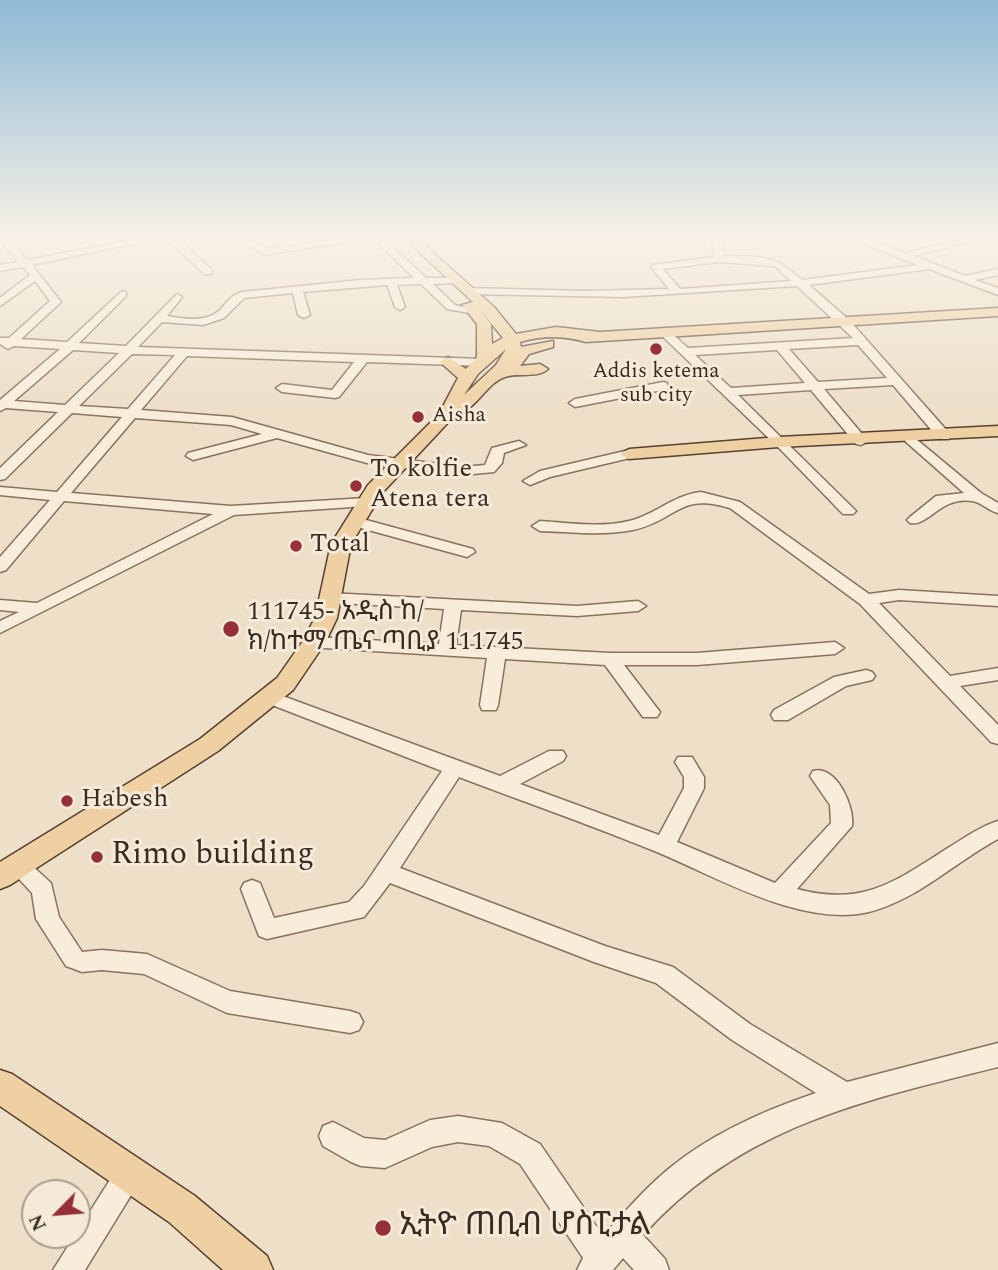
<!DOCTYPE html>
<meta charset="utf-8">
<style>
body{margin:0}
#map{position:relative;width:998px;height:1270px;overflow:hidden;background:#eddfc8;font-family:Spectral,serif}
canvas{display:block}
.north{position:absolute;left:21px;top:1179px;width:70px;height:70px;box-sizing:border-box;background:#f5ead8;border:2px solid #aa9e8f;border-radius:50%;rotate:245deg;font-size:19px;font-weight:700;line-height:28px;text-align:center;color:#3a2b21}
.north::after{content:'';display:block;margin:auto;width:24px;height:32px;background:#962f38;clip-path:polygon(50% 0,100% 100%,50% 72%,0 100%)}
</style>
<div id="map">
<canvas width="998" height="1270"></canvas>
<div class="north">N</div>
</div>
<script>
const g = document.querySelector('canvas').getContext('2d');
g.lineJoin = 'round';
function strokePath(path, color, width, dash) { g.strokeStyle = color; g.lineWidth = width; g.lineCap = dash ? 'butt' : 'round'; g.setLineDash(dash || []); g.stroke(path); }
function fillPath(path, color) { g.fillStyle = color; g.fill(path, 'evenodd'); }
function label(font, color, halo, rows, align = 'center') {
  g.font = font + ' Spectral,"Noto Sans Ethiopic",serif'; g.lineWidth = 6; g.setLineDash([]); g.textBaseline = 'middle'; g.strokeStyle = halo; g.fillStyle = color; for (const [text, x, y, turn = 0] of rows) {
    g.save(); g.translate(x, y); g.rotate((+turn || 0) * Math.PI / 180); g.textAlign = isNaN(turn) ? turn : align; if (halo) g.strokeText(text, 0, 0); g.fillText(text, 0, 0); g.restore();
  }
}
const minor = new Path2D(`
 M0 240H9L27 260 131 240H151L32 265 61 302 21 339 67 342 122 291 126 292V296L79 343 126 346 177 294 182 297 167 316C185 319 207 323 221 309 228 301 231 295 242 292L360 280 414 278 375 240H386L426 278H460V282L456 283 433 284 455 305 481 311V315L447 309 421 284 397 285 405 307 400 310 395 307 387 285 303 292 310 315 304 318 298 315 293 293 244 298 224 318 203 325 162 322 138 347 482 359 488 363 486 366 367 362 339 397 335 398 282 392 276 388 282 384 332 390 354 362 187 356 141 410 232 417 368 455 463 467 485 465 492 448 519 441 526 445 504 453 502 463 494 472 463 475 367 463 277 438 193 460 186 456 188 453 262 434 231 425 135 418 71 493 231 506 367 498 374 502 367 506 234 515 0 633V621L19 612 0 610V600L37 603 213 514 64 501 6 570 0 572V557L50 500 0 495V487L57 492 122 417 72 413 5 479 0 480V468L58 412 6 408 0 411V400L60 349 14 346 8 349 0 344V338H9L50 301 35 281 0 306V298L30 275 23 267 0 271V265L18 262ZM73 350 119 353 65 405 14 401ZM132 354 175 355 128 409 79 406Z
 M168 240H179L212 270V274H204Z
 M242 240H253L266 249 331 240H358L264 255Z
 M712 240H722L724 256C762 257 772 253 802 280L918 265 869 246 825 240H871L904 253 959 240H976L914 256 965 276 998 269V275L975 280 998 288V295L929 269 809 285 849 320 949 433V439H939L893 385 824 389 868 441 861 445 856 444 811 390 738 395 856 511 853 514H843L780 449 657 331 667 329 688 348 853 338 797 286 623 297 469 294 464 291 469 288 585 291 669 289 651 267 652 265 714 257ZM719 262 775 266 791 281 680 289 663 269ZM858 345 887 378 818 382 789 349ZM777 350 805 383 731 388 695 355Z
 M663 382 667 383V389L575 407 569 403 575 399Z
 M910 434 981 493 998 503V513C989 511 981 502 972 501 941 496 928 527 910 523L907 520 910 517 936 496 964 493 905 441V435Z
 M629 450 634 451V457L550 477 530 485 523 481 540 471Z
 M701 492 740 502 869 594 899 590 998 596V606L899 600 879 603 950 676 998 668V680L960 686 998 725V744L991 742 860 604 730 508C679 492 677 520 633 530 602 536 571 532 540 531L532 526 540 521C569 523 601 528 629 521 655 515 673 495 701 492Z
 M355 517 473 549 475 552 467 557 350 525 347 522Z
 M329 593 577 606 638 601 646 606 638 611 577 616 461 610 456 645 610 653H697L835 642 844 648 835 654 697 665H624L660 712 657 717H643L605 665 505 659 498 705 496 710H482L480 705 487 658 308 647 305 643 308 639 314 637 439 644 444 609 323 602 321 598 323 594Z
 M866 670 872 672 875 676 872 680 846 686 788 720H774L771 715 774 710 834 677Z
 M269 691 500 776 549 751H563L566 756 563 761 520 784 659 835 684 788V777L675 762 678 757H692L704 777V788L677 842 775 883 831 823 830 805 810 776 813 771C836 764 855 807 852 826L797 889C864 907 896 881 951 846 966 837 981 826 998 821V839C955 862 917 900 869 912 800 928 714 875 652 850 588 824 522 801 459 777L400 868 605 946 673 967 750 1024 847 1082 998 1043V1067C862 1101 741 1126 643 1235L665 1259 669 1270H634L623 1258 613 1270H577L583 1258 520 1164 489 1146 458 1142 432 1147 385 1168 361 1166 351 1162 323 1146 319 1136 323 1126 333 1122 364 1138 385 1140 430 1120 458 1116 502 1123 540 1144 603 1236C624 1213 646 1187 671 1167 713 1133 765 1110 816 1093L732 1040 656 983 594 962 390 883 364 917 267 939 259 936 241 889 244 883 252 880 260 883 274 918 349 902 364 886 442 771 262 701 260 697Z
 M18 857 26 860 51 883 59 917 82 952 102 950 147 954 230 991 350 1011 359 1014 363 1022 359 1030 350 1033 227 1013 144 974 102 970 82 972 66 966 36 919 32 893 7 866 10 860Z
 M130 1160 140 1164 144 1174 85 1270H53L120 1164Z`);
const major = new Path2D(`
 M406 240H419L494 307 516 334 556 327 600 332 998 308V316L586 342C565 336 543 335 520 342L521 347 553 341V347L529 354 520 366 540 364 548 369C537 379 518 372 505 377 486 383 477 410 456 414L383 492 351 544 337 618 325 643 293 690 218 751 10 885 0 889V862L200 739 277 678 303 641 315 618 331 544 368 485 439 414 458 378 440 362 448 357 466 369 477 357V324L462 305 473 302ZM478 307 503 338 492 344 491 324ZM506 349 496 365 464 395 478 374Z
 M998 426V436L779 447 629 459 620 454 629 449 779 437Z
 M0 1070 12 1074 195 1196 267 1256 273 1270H223L169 1222 0 1106Z`);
strokePath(minor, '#89715d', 3);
strokePath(major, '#574031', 3);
fillPath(minor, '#f8eddb');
fillPath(major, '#efd0a2');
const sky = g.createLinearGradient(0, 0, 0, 418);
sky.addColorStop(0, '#8fbad5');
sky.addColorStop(0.57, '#f7f1e6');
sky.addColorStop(1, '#f7f1e600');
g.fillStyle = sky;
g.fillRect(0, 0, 998, 418);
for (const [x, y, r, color] of [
 [656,349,7,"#962f38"],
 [418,417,7,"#962f38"],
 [356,486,7,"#962f38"],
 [296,546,7,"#962f38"],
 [231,629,9,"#962f38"],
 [67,801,7,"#962f38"],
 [97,857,7,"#962f38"],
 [383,1228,9,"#962f38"]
]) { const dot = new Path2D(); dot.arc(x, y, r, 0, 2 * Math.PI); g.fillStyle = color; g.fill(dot); strokePath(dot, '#f5ead8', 2.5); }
label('21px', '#3a2b21', '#f5ead8', [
 ["Addis ketema",656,373],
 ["sub city",656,397],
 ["Aisha",432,417,"left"]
]);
label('26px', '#3a2b21', '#f5ead8', [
 ["To kolfie",370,471],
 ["Atena tera",370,501],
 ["Total",310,546],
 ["111745- አዲስ ከ/",247,614],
 ["ክ/ከተማ ጤና ጣቢያ 111745",247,644],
 ["Habesh",81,801]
], 'left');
label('32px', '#3a2b21', '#f5ead8', [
 ["Rimo building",111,857],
 ["ኢትዮ ጠቢብ ሆስፒታል",399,1228]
], 'left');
</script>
